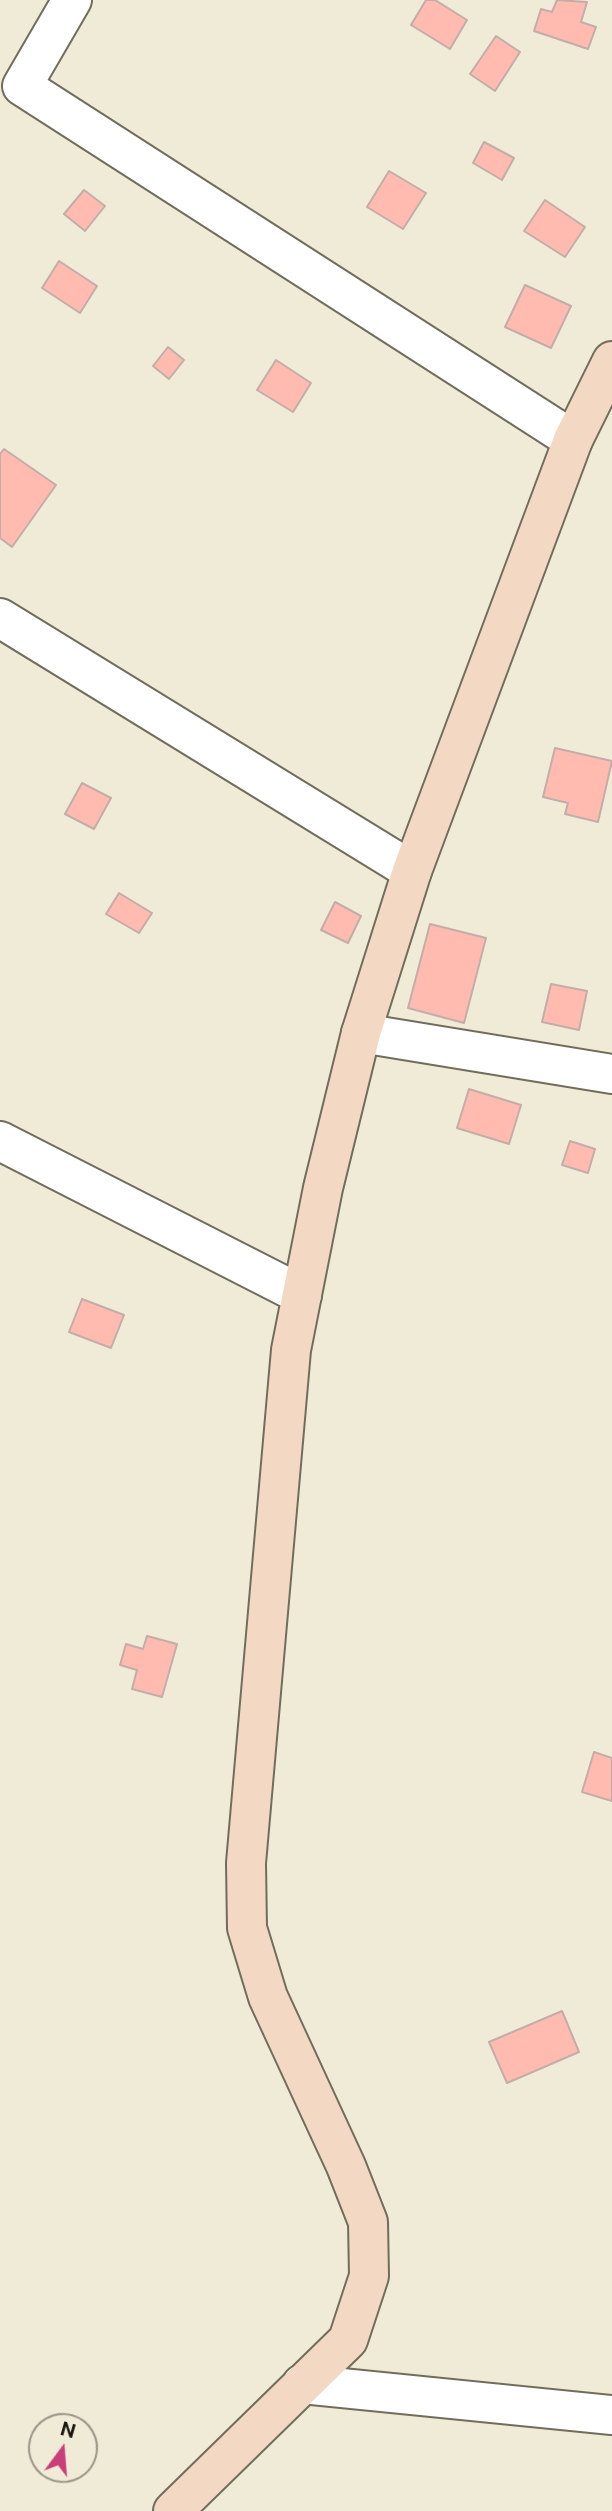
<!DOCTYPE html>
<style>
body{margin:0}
#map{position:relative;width:612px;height:2511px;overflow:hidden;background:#f0ebd7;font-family:"Public Sans",sans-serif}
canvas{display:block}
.north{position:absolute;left:28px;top:2413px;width:70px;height:70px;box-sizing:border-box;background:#f0ebd7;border:2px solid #999587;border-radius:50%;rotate:16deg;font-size:19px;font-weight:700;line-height:28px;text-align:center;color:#17150e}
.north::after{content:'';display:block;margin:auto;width:24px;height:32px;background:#c93f79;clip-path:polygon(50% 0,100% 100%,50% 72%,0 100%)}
</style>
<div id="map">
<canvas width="612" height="2511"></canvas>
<div class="north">N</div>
</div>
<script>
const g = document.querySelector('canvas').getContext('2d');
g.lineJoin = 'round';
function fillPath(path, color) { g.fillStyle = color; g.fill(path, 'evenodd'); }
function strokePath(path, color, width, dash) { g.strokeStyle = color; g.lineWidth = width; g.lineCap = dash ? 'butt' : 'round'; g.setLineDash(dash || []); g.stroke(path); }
const building = new Path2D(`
 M426 0H435L467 20 450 49 411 25Z
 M557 0 587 2 581 22 596 27 588 49 534 31 541 9 552 12Z
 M496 36 520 52 495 91 470 74Z
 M484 142 514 158 502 180 473 163Z
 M389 171 426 193 403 229 367 207Z
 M84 190 105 206 85 231 64 214Z
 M545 200 585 227 565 257 524 231Z
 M59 261 97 286 80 313 42 288Z
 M525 285 571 306 551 348 505 327Z
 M168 347 184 360 169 379 153 366Z
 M276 360 311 383 293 412 257 390Z
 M4 449 56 485 12 547 0 538V454Z
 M555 748 612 761 598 822 565 814 568 803 543 797Z
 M82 783 111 798 94 829 65 814Z
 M119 893 152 913 139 933 106 914Z
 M335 902 361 916 348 943 321 930Z
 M430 924 486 938 464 1023 408 1008Z
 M551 984 587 991 579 1030 542 1022Z
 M469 1089 521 1105 509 1144 457 1128Z
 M570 1141 595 1149 588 1173 562 1165Z
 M82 1299 124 1315 111 1348 69 1332Z
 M147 1636 177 1644 162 1697 132 1689 137 1670 120 1665 126 1644 143 1649Z
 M594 1752 612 1758V1801L582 1792Z
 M562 2011 579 2052 507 2083 489 2042Z`);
fillPath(building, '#ffbbb0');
strokePath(building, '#c3ada9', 2);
const street = new Path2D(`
 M72 0 22 86 573 440
 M0 618 412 871
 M361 1033 612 1074
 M0 1141 302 1295
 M302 2384 612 2415`);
const secondary = new Path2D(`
 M173 2511 348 2340 369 2276 368 2222 346 2166 268 1997 247 1928 246 1863 291 1350 323 1188 361 1033 412 871 573 440 612 361`);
strokePath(street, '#716d5c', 42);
strokePath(secondary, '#716d5c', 42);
strokePath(street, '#fff', 38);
strokePath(secondary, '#f3d8c4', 38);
</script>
